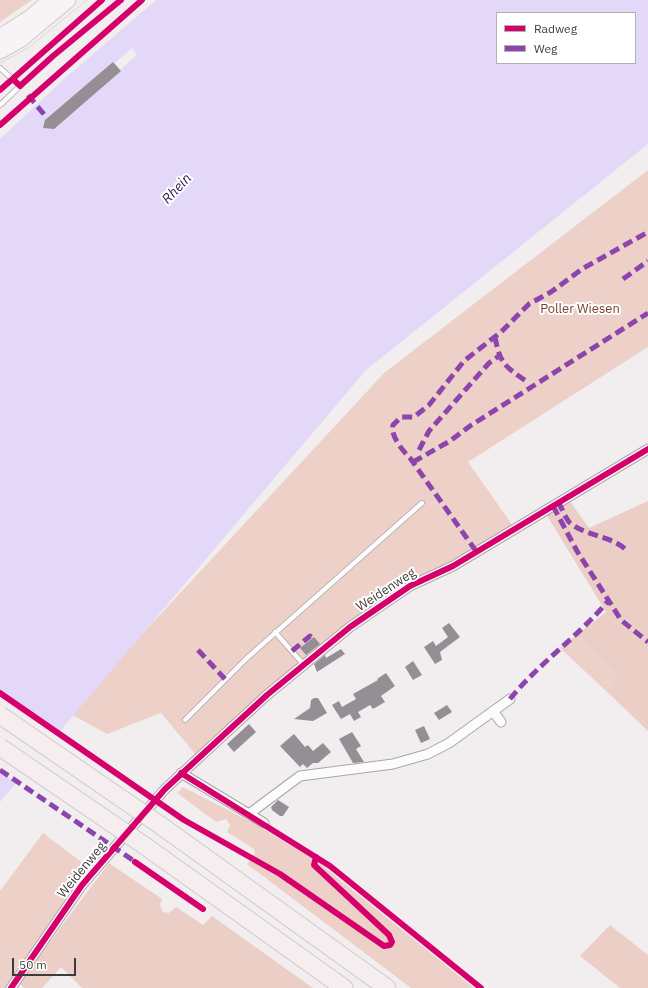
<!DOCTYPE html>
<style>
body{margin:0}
#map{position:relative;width:648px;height:988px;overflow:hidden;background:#f2eef0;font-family:"IBM Plex Sans",sans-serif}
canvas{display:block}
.legend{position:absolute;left:496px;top:12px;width:140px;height:52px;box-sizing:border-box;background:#fff;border:1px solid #b2b1b1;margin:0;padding:5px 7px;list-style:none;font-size:12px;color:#3e3b3c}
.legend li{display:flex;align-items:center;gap:8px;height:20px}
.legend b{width:20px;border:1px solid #b2b1b1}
.scale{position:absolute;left:12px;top:958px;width:64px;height:18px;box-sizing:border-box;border:2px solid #3e3b3c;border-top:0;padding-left:5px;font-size:12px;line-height:14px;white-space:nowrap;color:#3e3b3c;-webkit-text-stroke:3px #fff;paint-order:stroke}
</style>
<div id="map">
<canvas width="648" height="988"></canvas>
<ul class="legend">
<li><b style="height:5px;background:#d6006c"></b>Radweg</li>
<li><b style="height:5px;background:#8e44ad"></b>Weg</li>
</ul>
<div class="scale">50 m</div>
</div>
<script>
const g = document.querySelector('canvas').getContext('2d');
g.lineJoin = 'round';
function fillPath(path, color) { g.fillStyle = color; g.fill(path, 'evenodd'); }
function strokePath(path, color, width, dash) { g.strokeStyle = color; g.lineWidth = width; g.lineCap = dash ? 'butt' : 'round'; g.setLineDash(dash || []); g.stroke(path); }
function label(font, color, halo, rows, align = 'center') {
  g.font = font + ' "IBM Plex Sans",sans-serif'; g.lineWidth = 4; g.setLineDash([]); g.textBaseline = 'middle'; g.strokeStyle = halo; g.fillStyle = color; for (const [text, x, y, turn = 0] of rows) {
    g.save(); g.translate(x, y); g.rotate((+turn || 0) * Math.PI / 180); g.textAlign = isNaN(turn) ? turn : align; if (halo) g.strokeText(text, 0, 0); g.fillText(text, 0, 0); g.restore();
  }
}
fillPath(new Path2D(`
 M0 0H32L0 22Z
 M648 170V347L468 462 513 526 448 565 402 587 196 755 161 713 107 734 69 713 384 373Z
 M577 635 618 676 605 690 560 648Z
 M183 787 255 824 318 862 474 988H411L247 864 255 853 254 849 227 832 230 825 226 819 216 822 177 793Z
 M43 833 91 869 5 988H0V891Z`), '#edd1c9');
fillPath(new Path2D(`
 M569 500 589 528 648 501V731L605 690 618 676 577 635 606 612 546 514Z
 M109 863 162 899 160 905 163 912 169 913 176 907 203 925 212 916 313 988H82L61 967 42 988H24L19 983Z
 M610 925 648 955V988H620L580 956Z`), '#ebcec5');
fillPath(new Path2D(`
 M156 0H648V144L366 370 0 802V139L64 79ZM497 13H635V63H497Z`), '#e3d8f8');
fillPath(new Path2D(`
 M132 48 137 55 120 70 115 63Z
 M0 689 62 732 18 784 0 772Z`), '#f2eef0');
fillPath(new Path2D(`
 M113 62 121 71 54 129 43 128 45 120Z
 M449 623 460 637 440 652 442 660 435 664 424 647 433 641 436 646 448 637 442 628Z
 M314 637 320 644 306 655 300 648Z
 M341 649 345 654 317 672 314 664 325 655 326 658Z
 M413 661 422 675 413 680 405 667Z
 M386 673 395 686 381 696 385 702 373 709 370 705 358 712 361 717 354 721 350 714 341 719 332 705 339 701 342 707 356 699 353 694 378 680 377 679Z
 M314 698H318L327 713 313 721 294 719 310 708 311 700Z
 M447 705 452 712 439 720 434 713Z
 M249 724 256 732 234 752 227 744Z
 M424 726 430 739 421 743 415 730Z
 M352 732 361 746 356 749 364 762 353 763 339 739Z
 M294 734 305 747 308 745 313 751 323 743 331 752 318 763H313L307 768 303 764 300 767 280 746Z
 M278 800 289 807 283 816H280L272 810 271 807Z`), '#968e95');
const lane = new Path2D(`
 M0 68 20 86 0 105
 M275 632 304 665
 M185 720 247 658 422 503`);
const street = new Path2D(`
 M493 711 501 722
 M181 773 264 823
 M249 814 300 776 393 764 428 754 449 743 510 699
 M11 988 82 885 165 789 267 695 350 627 410 586 453 566 648 449`);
const primary = new Path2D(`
 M0 37 31 17 51 0
 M0 51 20 40 68 0`);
const highway = new Path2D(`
 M160 825 387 988
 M145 846 344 988`);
strokePath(lane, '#a8a6a7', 6);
strokePath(street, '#a8a6a7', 11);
strokePath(primary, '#cccacb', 17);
strokePath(highway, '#cccacb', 19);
strokePath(lane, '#fdfcfd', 4.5);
strokePath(street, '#fdfcfd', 9);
strokePath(primary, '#f8f3f4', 15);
strokePath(highway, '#f5edee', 17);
strokePath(new Path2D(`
 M0 63 28 48 87 0`), '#d8d7d7', 1);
const highwayBridge = new Path2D(`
 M0 715 160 825
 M0 747 145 846`);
strokePath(highwayBridge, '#cccacb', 19, []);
strokePath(highwayBridge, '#f5edee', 17);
strokePath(new Path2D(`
 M28 95 47 118
 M623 279 648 261
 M495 337C500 363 504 366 526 381
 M419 450 429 431 489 363 499 356
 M413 462 450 441 470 426 648 313
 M558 502C562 508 565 517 569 522 586 537 613 535 628 552
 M553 506 577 551 621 620 648 642
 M476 551 410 458C402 450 390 435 393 425L401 417H414L429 405 464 361 501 332 529 304 551 292 582 269 648 232
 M198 650 225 679
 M292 651 310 636 312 638
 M510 699C539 663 578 637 608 601
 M0 770 137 863`), '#8e44ad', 5, [10, 5]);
strokePath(new Path2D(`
 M13 79 20 86 53 56 121 0
 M0 90 102 0
 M0 125 142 0
 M0 693 184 820 280 874 384 946 390 945 392 942 389 935 314 865 316 857
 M181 773 330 866 481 988
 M135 862 203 909
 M11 988 82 885 165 789 267 695 350 627 410 586 453 566 648 449`), '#d6006c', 6);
label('13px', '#7d3e28', '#fff', [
 ["Poller Wiesen",580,309]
]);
label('13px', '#3e3b3c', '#fff', [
 ["Weidenweg",386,590,-33],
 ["Weidenweg",82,870,-51]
]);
label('italic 14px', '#331d53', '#fff', [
 ["Rhein",177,189,-47]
]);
</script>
